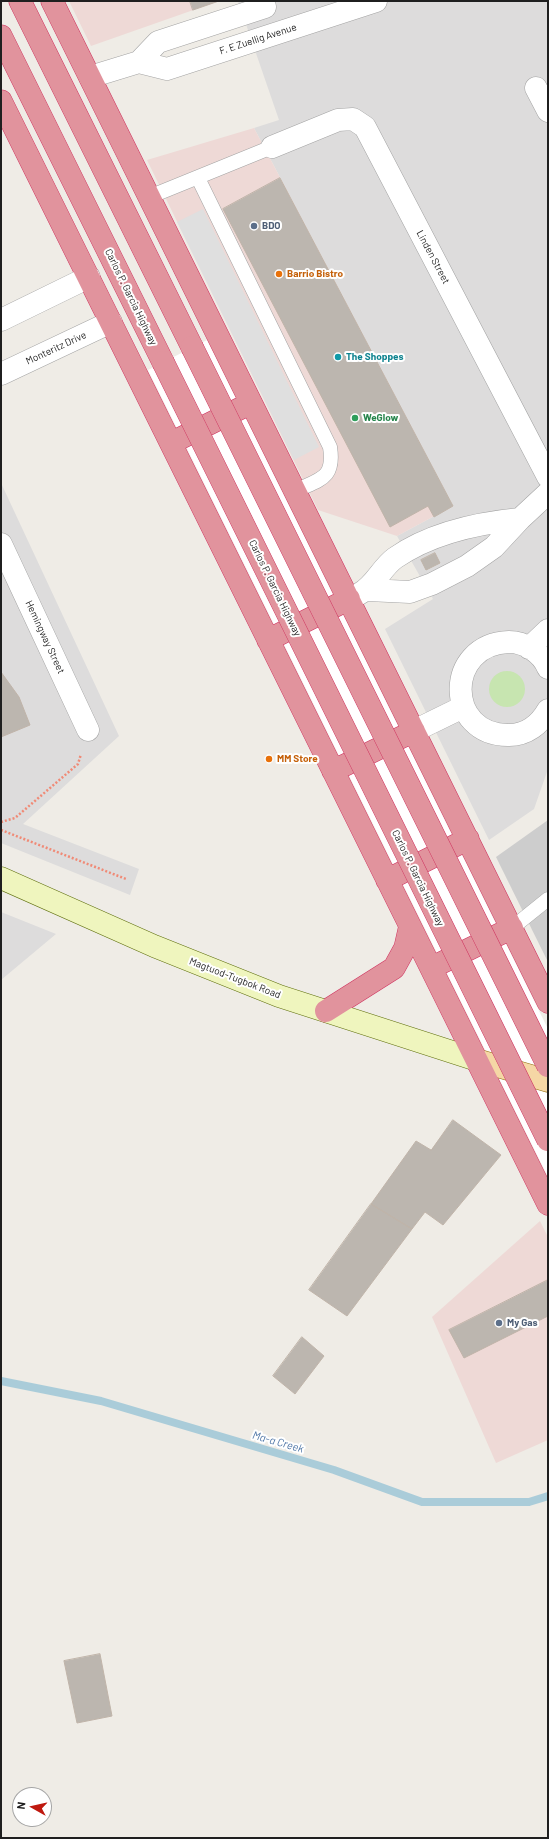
<!DOCTYPE html>
<style>
body{margin:0}
#map{position:relative;width:549px;height:1839px;overflow:hidden;background:#efece6;font-family:Barlow,sans-serif}
canvas{display:block}
.frame{position:absolute;inset:0;border:2px solid #1f1f1f;pointer-events:none}
.north{position:absolute;left:12px;top:1787px;width:40px;height:40px;box-sizing:border-box;background:#fff;border:1px solid #a5a5a5;border-radius:50%;rotate:278deg;font-size:11px;font-weight:700;line-height:16px;text-align:center;color:#1f1f1f}
.north::after{content:'';display:block;margin:auto;width:14px;height:18px;background:#bf190f;clip-path:polygon(50% 0,100% 100%,50% 72%,0 100%)}
</style>
<div id="map">
<canvas width="549" height="1839"></canvas>
<div class="frame"></div>
<div class="north">N</div>
</div>
<script>
const g = document.querySelector('canvas').getContext('2d');
g.lineJoin = 'round';
function fillPath(path, color) { g.fillStyle = color; g.fill(path, 'evenodd'); }
function strokePath(path, color, width, dash) { g.strokeStyle = color; g.lineWidth = width; g.lineCap = dash ? 'butt' : 'round'; g.setLineDash(dash || []); g.stroke(path); }
function label(font, color, halo, rows, align = 'center') {
  g.font = font + ' Barlow,sans-serif'; g.lineWidth = 4; g.setLineDash([]); g.textBaseline = 'middle'; g.strokeStyle = halo; g.fillStyle = color; for (const [text, x, y, turn = 0] of rows) {
    g.save(); g.translate(x, y); g.rotate((+turn || 0) * Math.PI / 180); g.textAlign = isNaN(turn) ? turn : align; if (halo) g.strokeText(text, 0, 0); g.fillText(text, 0, 0); g.restore();
  }
}
fillPath(new Path2D(`
 M238 1H548V769L534 809 489 840 385 629 433 599 397 536 453 506 254 128 279 120Z
 M1 483 119 736 23 824 139 869 130 895 1 843Z
 M1 912 56 934 1 980Z`), '#dddcdc');
fillPath(new Path2D(`
 M69 1H219L91 46Z
 M254 128 453 506 397 536 318 510 147 160Z
 M540 1221 548 1237V1440L496 1463 432 1317Z`), '#eed9d6');
fillPath(new Path2D(`
 M548 820V962L496 857Z`), '#cdcdcd');
fillPath(new Path2D(`
 M489 689a18 18 0 1 1 36 0a18 18 0 1 1-36 0Z`), '#c7e5b0');
fillPath(new Path2D(`
 M203 209 319 447 294 460 177 222Z`), '#dfdfdf');
fillPath(new Path2D(`
 M207 340 548 1029V1177L148 370Z`), '#fff');
strokePath(new Path2D(`
 M1 1381 101 1401 334 1470 422 1502H529L548 1496`), '#aaccd9', 8);
const building = new Path2D(`
 M190 1H219L193 10Z
 M280 178 453 506 434 517 428 506 390 527 223 209Z
 M435 553 440 563 426 570 421 560Z
 M1 672 19 697 30 725 1 737Z
 M453 1120 501 1155 443 1225 425 1212 412 1229 371 1204 416 1141 431 1150Z
 M371 1204 412 1229 347 1316 309 1290Z
 M548 1280V1316L464 1358 449 1330Z
 M302 1337 324 1356 295 1394 273 1376Z
 M100 1654 112 1716 77 1723 64 1661Z`);
fillPath(building, '#bcb6af');
strokePath(building, '#c0b4a9', 1);
const lane = new Path2D(`
 M198 178 330 447C335 479 320 479 295 491
 M149 197 272 147
 M512 928 548 899`);
const street = new Path2D(`
 M139 62 167 69 376 1
 M90 77 139 62 158 42 265 7
 M536 88 548 111
 M272 147 338 120 353 119 365 127 548 477
 M1 320 89 277
 M1 374 111 322
 M1 544 88 730
 M368 590 410 592 432 584 467 566 494 547 520 519 548 493
 M359 594C375 586 381 568 395 558 431 533 478 523 520 519
 M529 648 548 630
 M548 668C542 653 525 642 509 642 444 644 445 736 509 735 527 735 540 724 548 710
 M414 731 463 707`);
const secondary = new Path2D(`
 M1 878 154 946 279 996 477 1060`);
const primary = new Path2D(`
 M477 1060 548 1081`);
const highway = new Path2D(`
 M20 1 192 347
 M52 1 548 1002
 M1 36 163 362
 M1 101 548 1204
 M171 443 251 403
 M268 640 349 599
 M333 771 414 731
 M387 880 468 839
 M431 968 512 928
 M326 1011 394 968 405 948 410 926`);
strokePath(lane, '#a3a3a3', 15);
strokePath(street, '#a3a3a3', 23);
strokePath(secondary, '#5f6f0d', 23);
strokePath(primary, '#8f6b0b', 23);
strokePath(highway, '#ce325e', 23);
strokePath(new Path2D(`
 M1 822 15 818 78 764 81 754
 M1 830 126 879`), '#f08a76', 2.5, [2, 2]);
strokePath(lane, '#fff', 14);
strokePath(street, '#fff', 22);
strokePath(secondary, '#eff5be', 22);
strokePath(primary, '#f5d7a5', 22);
strokePath(highway, '#e1939d', 22);
const highwayBridge = new Path2D(`
 M192 347 548 1066
 M163 362 548 1140`);
strokePath(highwayBridge, '#ce325e', 23, []);
strokePath(highwayBridge, '#e1939d', 22);
for (const [x, y, r, color] of [
 [254,226,4,"#5c6f8a"],
 [279,274,4,"#e8710a"],
 [338,357,4,"#0f9aa8"],
 [355,418,4,"#2e9e5b"],
 [269,759,4,"#e8710a"],
 [499,1323,4,"#5c6f8a"]
]) { const dot = new Path2D(); dot.arc(x, y, r, 0, 2 * Math.PI); g.fillStyle = color; g.fill(dot); strokePath(dot, '#fff', 1.5); }
label('10px', '#1f1f1f', '#fff', [
 ["F. E Zuellig Avenue",258,39,-18],
 ["Linden Street",433,257,62],
 ["Carlos P. Garcia Highway",131,297,64],
 ["Monteritz Drive",56,348,-25],
 ["Carlos P. Garcia Highway",275,588,64],
 ["Hemingway Street",45,637,65],
 ["Carlos P. Garcia Highway",418,878,64],
 ["Magtuod-Tugbok Road",235,978,21]
]);
label('bold 10px', '#4e5e75', '#fff', [
 ["BDO",262,226],
 ["My Gas",507,1323]
], 'left');
label('bold 10px', '#c56008', '#fff', [
 ["Barrio Bistro",287,274],
 ["MM Store",277,759]
], 'left');
label('bold 10px', '#0d838f', '#fff', [
 ["The Shoppes",346,357]
], 'left');
label('bold 10px', '#27864d', '#fff', [
 ["WeGlow",363,418]
], 'left');
label('italic 11px', '#5278a8', '#fff', [
 ["Ma-a Creek",278,1442,16]
]);
</script>
